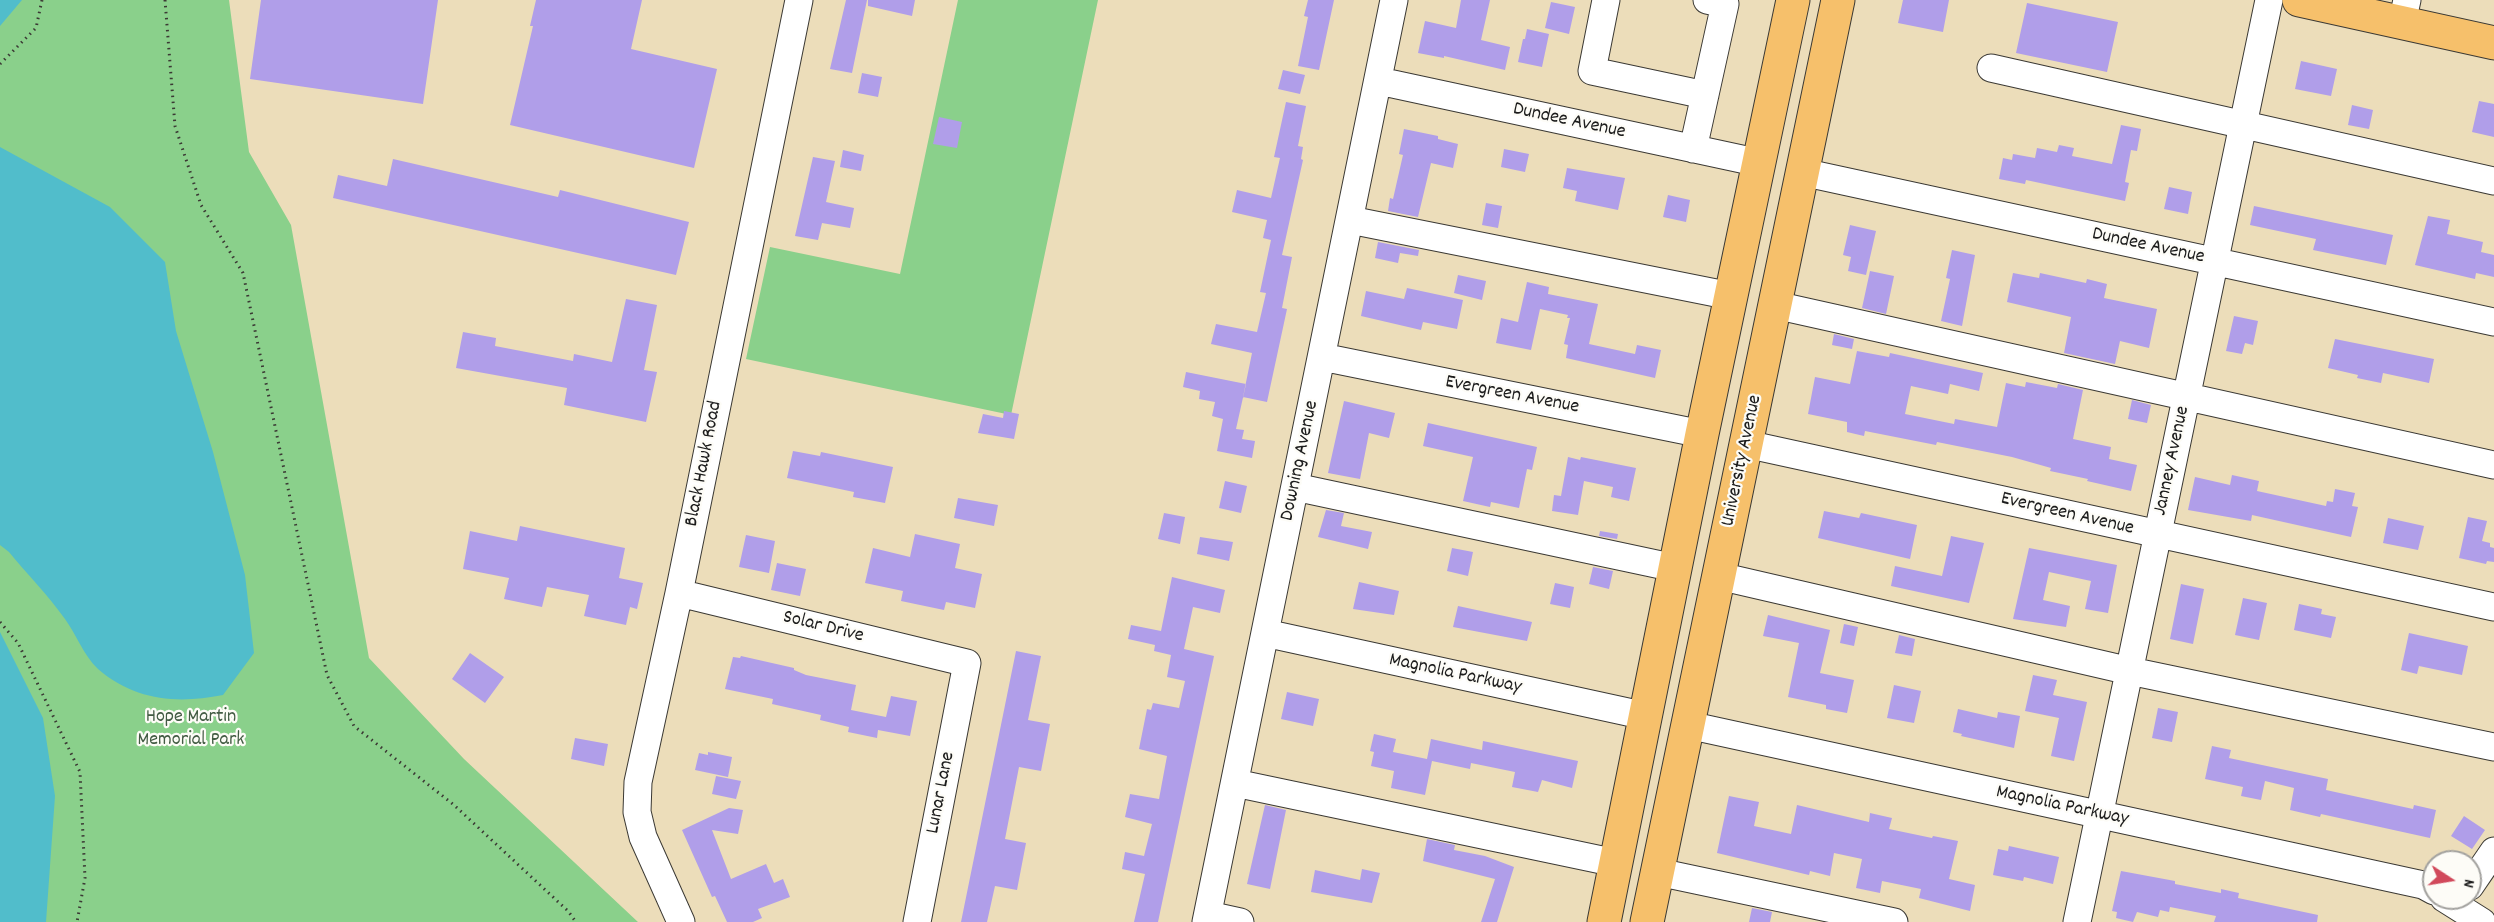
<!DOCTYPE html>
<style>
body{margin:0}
#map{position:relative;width:2494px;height:922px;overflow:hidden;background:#ecddba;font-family:Dekko,sans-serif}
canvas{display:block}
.north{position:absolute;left:2422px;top:850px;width:60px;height:60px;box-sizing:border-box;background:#fdfcf7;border:2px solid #a3a29f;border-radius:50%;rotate:102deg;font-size:16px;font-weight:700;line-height:24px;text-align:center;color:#1c1c1c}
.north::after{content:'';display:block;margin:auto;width:21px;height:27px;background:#d1495b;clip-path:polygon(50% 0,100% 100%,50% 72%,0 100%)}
</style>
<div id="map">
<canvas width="2494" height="922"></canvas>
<div class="north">N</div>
</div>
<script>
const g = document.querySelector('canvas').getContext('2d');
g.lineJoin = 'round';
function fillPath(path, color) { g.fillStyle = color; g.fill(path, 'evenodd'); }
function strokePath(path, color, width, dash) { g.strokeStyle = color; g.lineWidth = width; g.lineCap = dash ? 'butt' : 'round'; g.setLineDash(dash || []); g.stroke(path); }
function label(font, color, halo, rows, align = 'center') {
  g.font = font + ' Dekko,sans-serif'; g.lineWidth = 4.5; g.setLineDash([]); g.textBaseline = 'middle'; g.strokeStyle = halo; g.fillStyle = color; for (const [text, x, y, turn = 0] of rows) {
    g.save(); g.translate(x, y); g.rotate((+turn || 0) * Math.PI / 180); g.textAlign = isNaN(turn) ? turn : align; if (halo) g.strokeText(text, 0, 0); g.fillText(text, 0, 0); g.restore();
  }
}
fillPath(new Path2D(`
 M0 0H229L249 152 291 225 369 658 464 759 638 922H0Z
 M958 0H1098L1011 415 746 359 770 247 900 274Z`), '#8ad08b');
fillPath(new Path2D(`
 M0 0H22L0 26Z
 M0 147 110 207 165 262 176 331 213 452 245 575 254 653 223 695C178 704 135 701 98 669 84 656 76 634 65 619 48 595 27 574 9 552L0 545Z
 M0 632 43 718 55 796 46 922H0Z`), '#51bdcb');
fillPath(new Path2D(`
 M261 0H438L423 104 250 79Z
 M536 0H642L631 49 717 69 694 168 510 125 533 26H530Z
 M846 0H867L852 73 830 69Z
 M868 0H915L912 16 868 6Z
 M1308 0H1334L1319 70 1298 66 1308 17 1304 16Z
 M1461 0H1490L1481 40 1510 47 1505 70 1444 56V58L1418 53 1425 21 1456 28Z
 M1903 0H1949L1943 32 1898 23Z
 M1551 2 1575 7 1569 34 1545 28Z
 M2027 3 2118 22 2107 72 2016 53Z
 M1527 29 1549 34 1542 67 1518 62 1523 39H1525Z
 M2301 61 2337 69 2331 96 2295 89Z
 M1283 70 1305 75 1300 94 1278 89Z
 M862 73 882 77 878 97 858 93Z
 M2479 101 2494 104V137L2472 132Z
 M1286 102 1306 106 1298 146 1303 147 1301 159 1303 160 1282 255 1292 257 1282 308 1287 309 1267 402 1243 397 1252 353 1211 344 1216 324 1257 332 1266 293 1260 292 1271 240 1263 238 1267 220 1232 212 1237 190 1271 198 1280 158 1274 157Z
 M2352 105 2373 110 2369 129 2348 125Z
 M939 117 962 122 957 148 933 144Z
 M2121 125 2141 129 2137 151 2131 150 2125 182 2129 183 2125 201 2026 180 2025 184 1999 179 2003 158 2012 160 2013 154 2035 158 2037 148 2057 152 2059 145 2074 148 2072 156 2112 164Z
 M1404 129 1438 136V139L1458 144 1453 168 1431 163 1418 217 1388 211 1390 198 1393 199 1403 155 1399 154Z
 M1504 149 1529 154 1525 172 1501 167Z
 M843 150 864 155 861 171 840 167Z
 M813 157 835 161 826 202 854 208 850 228 822 223 818 240 795 236Z
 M393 159 558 197 560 190 689 222 676 275 333 198 338 175 387 186Z
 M1567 168 1625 178 1618 210 1575 201 1577 191 1563 188Z
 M2169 187 2192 192 2188 214 2164 209Z
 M1668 195 1690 200 1686 222 1663 217Z
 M1486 203 1502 206 1498 228 1482 225Z
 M2254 206 2393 235 2386 265 2313 250 2316 239 2250 225Z
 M2428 216 2450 220 2447 234 2483 242 2481 252 2494 255V277L2476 273 2475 279 2415 265Z
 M1850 225 1876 231 1866 275 1848 271 1851 257 1843 255Z
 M1378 242 1419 250 1418 256 1400 253 1398 263 1375 258Z
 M1952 250 1975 255 1962 326 1941 321 1950 279 1946 278Z
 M1870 271 1894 276 1886 314 1862 308Z
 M2013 273 2039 278 2040 273 2086 283 2087 279 2107 284 2104 298 2157 309 2149 348 2120 341 2115 364 2064 353 2071 317 2007 302Z
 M1458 275 1486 281 1482 300 1454 293Z
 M1527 282 1549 287 1548 294 1598 304 1589 344 1635 354 1637 345 1661 350 1655 378 1566 358 1568 345 1564 344 1570 318H1567L1568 315 1540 309 1531 350 1496 343 1501 318 1518 322Z
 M1407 288 1463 300 1457 329 1423 322 1421 330 1361 316 1366 291 1404 299Z
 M626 299 657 305 644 370 657 372 646 422 564 405 567 388 456 368 463 332 496 338 495 346 573 361 574 354 612 362Z
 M2234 316 2258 321 2253 345 2245 343 2242 354 2226 351Z
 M1834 334 1854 339 1852 349 1832 345Z
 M2335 339 2434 359 2429 383 2383 373 2381 383 2357 378 2358 375 2328 368Z
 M1857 351 1889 357 1890 353 1983 373 1979 391 1950 384 1948 394 1911 386 1905 414 1954 424 1955 419 1997 427 2006 383 2025 387 2026 382 2057 388 2058 384 2083 390 2073 439 2111 447 2109 459 2137 465 2131 491 2087 481 2088 479 2050 471 2051 468 2012 457 1937 442 1936 445 1865 431 1864 436 1847 432V422L1808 414 1815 377 1850 384Z
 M1186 372 1246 384 1236 429 1244 430 1242 439 1255 441 1252 458 1217 451 1223 419 1212 416 1215 402 1199 399 1200 391 1183 387Z
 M2132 400 2151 405 2147 423 2128 419Z
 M1344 401 1395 413 1389 438 1369 433 1360 479 1328 473Z
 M1004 411 1019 414 1014 439 978 433 983 414 1003 418Z
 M1428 423 1537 447 1532 470 1527 469 1519 508 1491 502 1490 507 1463 501 1473 457 1423 446Z
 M793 451 820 456 821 452 893 467 885 503 853 497 854 492 787 478Z
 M1568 457 1580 460 1581 457 1636 468 1629 501 1611 497 1613 487 1584 481 1578 515 1552 511 1554 495 1561 496Z
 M2232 475 2259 481 2257 491 2326 506 2327 501 2333 502 2335 489 2355 493 2352 506 2358 507 2351 537 2252 515 2251 521 2188 510 2195 477 2230 485Z
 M1225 481 1247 486 1241 513 1219 508Z
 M958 498 998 505 994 526 954 518Z
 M1326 510 1344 513 1341 526 1372 532 1368 549 1318 537Z
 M1824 511 1859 518 1861 513 1917 525 1910 559 1818 538Z
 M1164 513 1185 517 1180 544 1158 539Z
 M2468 517 2487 521 2482 541 2490 543V547L2494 548V562L2487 561 2486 564 2459 558Z
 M2388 518 2424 526 2418 550 2383 543Z
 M520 526 625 548 619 578 643 583 637 609 630 607 626 625 584 616 589 595 547 587 542 607 504 599 509 578 463 569 470 531 517 541Z
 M1600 531 1618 534 1617 539 1599 536Z
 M915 534 960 544 955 568 982 574 975 608 946 602 944 610 901 601 903 591 865 583 873 548 910 557Z
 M746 535 775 541 769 573 739 567Z
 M1951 536 1984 543 1969 603 1891 586 1895 566 1942 576Z
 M1200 537 1233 542 1229 561 1197 554Z
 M1452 548 1473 552 1468 576 1447 571Z
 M2029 548 2117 565 2108 613 2085 609 2091 581 2049 572 2043 600 2070 606 2066 627 2013 619Z
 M777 563 806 569 800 596 771 590Z
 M1593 567 1613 571 1609 589 1589 584Z
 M1172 577 1225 590 1220 613 1193 607 1184 649 1214 656 1158 922H1134L1145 874 1122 869 1125 852 1144 856 1152 824 1125 817 1130 794 1159 799 1167 756 1139 749 1147 709 1151 710 1153 703 1179 708 1185 681 1167 677 1171 655 1154 651 1155 645 1128 639 1131 625 1161 631Z
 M1359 582 1399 591 1394 615 1353 609Z
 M1555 583 1574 587 1570 608 1550 604Z
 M2181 584 2204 589 2193 644 2170 639Z
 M2243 598 2267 603 2259 640 2235 635Z
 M2299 604 2322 609 2321 614 2336 617 2331 638 2294 630Z
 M1458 606 1532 622 1527 641 1453 627Z
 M1768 615 1830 630 1820 673 1854 680 1847 713 1826 709V705L1788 697 1799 643 1763 636Z
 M1844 624 1858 627 1854 646 1840 643Z
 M2409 633 2468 646 2462 675 2419 666 2417 674 2401 670Z
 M1899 635 1915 639 1912 656 1895 653Z
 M1016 651 1041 656 1028 720 1050 724 1041 771 1019 767 1005 839 1026 843 1017 890 995 886 987 922H961Z
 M470 653 504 677 485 703 452 679Z
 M741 656 794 668V670L806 675 856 685 851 710 886 717 891 696 917 701 910 736 878 730 877 738 848 732 849 727 820 720 821 715 772 704 773 699 725 689 733 657 740 658Z
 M2033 675 2057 680 2053 695 2087 702 2074 761 2051 756 2059 718 2025 711Z
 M1894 685 1921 691 1914 723 1887 718Z
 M1287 692 1319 699 1313 726 1281 719Z
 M2158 708 2178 712 2172 742 2152 738Z
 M1958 709 1997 718 1998 712 2020 716 2014 748 1961 736 1962 734 1953 732Z
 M1374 734 1396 739 1393 752 1427 759 1431 739 1482 750 1483 741 1578 761 1572 788 1542 780 1538 792 1512 787 1515 772 1471 763 1470 769 1432 761 1425 795 1391 788 1394 771 1371 766 1374 752 1370 751Z
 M575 738 608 744 604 766 571 759Z
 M2212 746 2231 750 2229 758 2328 779 2326 790 2413 809 2414 805 2436 810 2430 838 2321 814 2320 817 2290 810 2294 788 2265 781 2261 800 2241 796 2243 787 2205 779Z
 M708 752 732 757 728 777 695 770 699 753 708 755Z
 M716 776 741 781 736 799 712 794Z
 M1729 796 1759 802 1754 826 1791 834 1797 805 1869 822 1870 813 1892 818 1889 829 1932 838 1933 836 1958 841 1949 879 1975 885 1970 911 1919 898 1921 889 1882 881 1880 893 1856 888 1862 859 1834 853 1830 876 1810 871 1809 875 1717 853Z
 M1265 805 1286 810 1270 889 1247 884Z
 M729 808 743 810 738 834 712 830 731 879 766 864 774 883 783 879 790 897 758 909 762 918 753 922H727L715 896 712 897 682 830Z
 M2464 816 2485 830 2472 849 2451 836Z
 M1427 839 1455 845 1454 850 1485 856 1514 867 1497 922H1481L1495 879 1423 861Z
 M2009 846 2059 857 2053 884 2024 877 2023 881 1993 875 1998 849 2008 851Z
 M1362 869 1380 873 1372 903 1311 892 1315 870 1360 880Z
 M2121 871 2175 881V884L2221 893V889L2239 893 2238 898 2318 915 2317 922H2214L2216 916 2170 907 2169 912 2160 910 2158 917 2137 912 2133 922 2116 918 2117 912 2112 911Z
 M1752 908 1772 912 1770 922H1749Z`), '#b09ee9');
const minor = new Path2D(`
 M1606 0 1592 71 1705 95
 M2402 23 2407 0
 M1991 68 2494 181
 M1379 81 1760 163
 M1693 149 1725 4 1707 0
 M1802 172 2494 322
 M1350 220 1731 296
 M1775 305 2494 465
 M1322 357 1702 434
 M1746 444 2494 607
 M1295 487 1675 568
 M1719 576 2130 671 2494 747
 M679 593 967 663 917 922
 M1265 633 1646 716
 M1688 725 2423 885 2434 891
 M1235 783 1616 863
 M1658 872 1894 922
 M2470 886 2494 851
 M2444 898 2482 922
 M1208 915 1240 922
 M681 922 643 837 637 812 638 782 679 593 799 0
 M1206 922 1394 0
 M2077 922 2269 0`);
const major = new Path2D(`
 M2299 0 2494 43
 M1604 922 1702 434 1793 0
 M1647 922 1838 0`);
strokePath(minor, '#3b3934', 29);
strokePath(major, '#3b3934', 35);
strokePath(new Path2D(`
 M165 0 175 126 201 205 243 273 327 675 354 726 454 805 568 911 576 922
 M0 64 36 28 42 0
 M0 622 18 643 80 772 85 878 77 922`), '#3b3934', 3, [1.5, 4.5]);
strokePath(minor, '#fff', 27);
strokePath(major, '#f6c06b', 33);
label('20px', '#1c1c1c', '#fdfcf7', [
 ["Dundee Avenue",1569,122,12],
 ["Dundee Avenue",2148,247,12],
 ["Evergreen Avenue",1512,396,11],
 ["Downing Avenue",1301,461,-78],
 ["University Avenue",1743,461,-78],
 ["Janney Avenue",2173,461,-78],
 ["Black Hawk Road",705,464,-79],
 ["Evergreen Avenue",2067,515,13],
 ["Solar Drive",823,628,14],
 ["Magnolia Parkway",1455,675,12],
 ["Lunar Lane",942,793,-79],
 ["Magnolia Parkway",2062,807,12]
]);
label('20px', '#425b43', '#fdfcf7', [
 ["Hope Martin",191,718],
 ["Memorial Park",191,741]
]);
</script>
